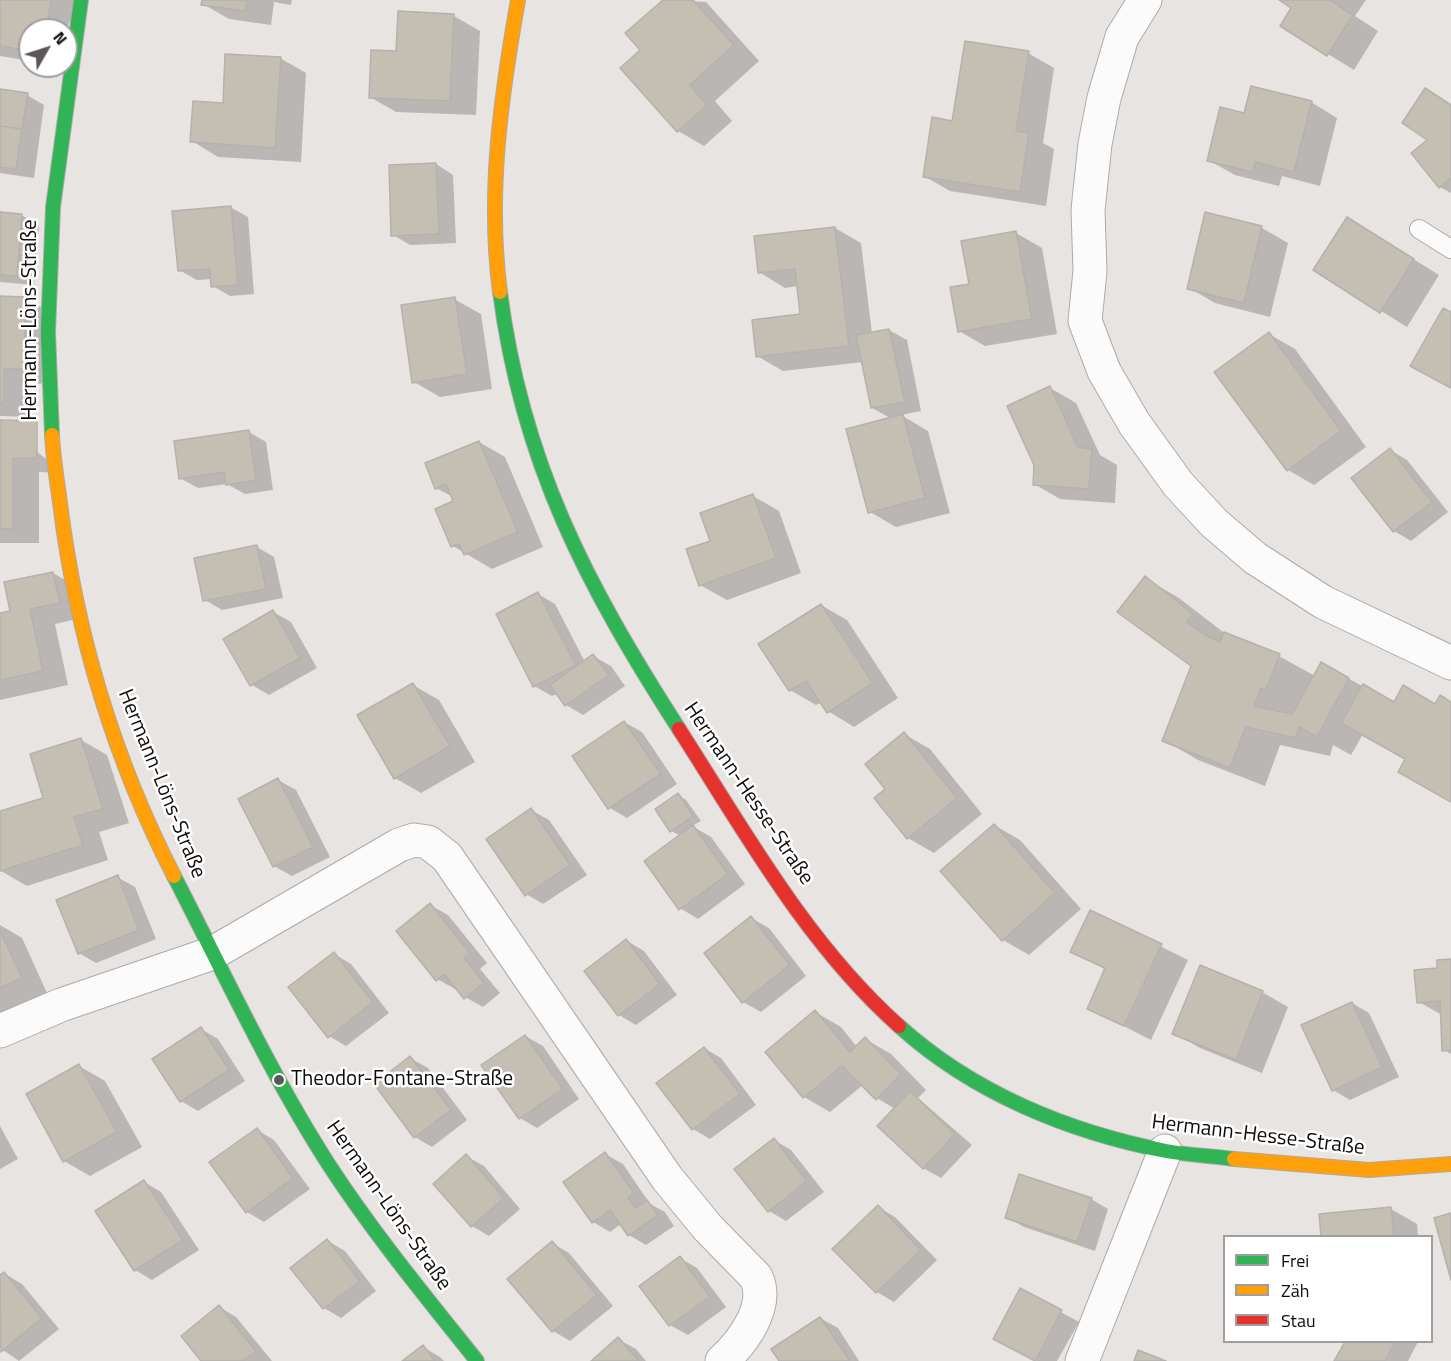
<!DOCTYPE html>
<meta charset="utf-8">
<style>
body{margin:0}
#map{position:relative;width:1451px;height:1361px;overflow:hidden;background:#e8e4e2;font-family:"Titillium Web",sans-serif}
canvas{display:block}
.legend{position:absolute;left:1223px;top:1235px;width:210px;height:108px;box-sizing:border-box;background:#fff;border:2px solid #9f9d9d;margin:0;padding:8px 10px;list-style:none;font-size:18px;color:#0e0b0a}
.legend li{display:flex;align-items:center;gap:12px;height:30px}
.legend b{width:30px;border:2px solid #9f9d9d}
.north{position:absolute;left:18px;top:18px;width:60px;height:60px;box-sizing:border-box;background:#fff;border:2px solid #9f9d9d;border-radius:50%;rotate:51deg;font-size:16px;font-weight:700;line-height:24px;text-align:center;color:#0e0b0a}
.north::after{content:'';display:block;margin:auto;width:21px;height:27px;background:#5a5756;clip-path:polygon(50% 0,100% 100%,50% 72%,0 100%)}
</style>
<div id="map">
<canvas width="1451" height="1361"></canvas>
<ul class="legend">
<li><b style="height:8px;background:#30b455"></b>Frei</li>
<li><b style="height:8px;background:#ff9f0a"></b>Zäh</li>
<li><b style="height:8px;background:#e5322d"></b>Stau</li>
</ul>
<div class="north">N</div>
</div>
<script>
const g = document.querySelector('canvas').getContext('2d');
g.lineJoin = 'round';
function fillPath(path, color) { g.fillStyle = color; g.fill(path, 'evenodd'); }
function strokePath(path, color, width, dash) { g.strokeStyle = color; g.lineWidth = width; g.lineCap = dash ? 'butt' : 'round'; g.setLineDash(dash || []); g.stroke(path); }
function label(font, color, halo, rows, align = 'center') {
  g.font = font + ' "Titillium Web",sans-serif'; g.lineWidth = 5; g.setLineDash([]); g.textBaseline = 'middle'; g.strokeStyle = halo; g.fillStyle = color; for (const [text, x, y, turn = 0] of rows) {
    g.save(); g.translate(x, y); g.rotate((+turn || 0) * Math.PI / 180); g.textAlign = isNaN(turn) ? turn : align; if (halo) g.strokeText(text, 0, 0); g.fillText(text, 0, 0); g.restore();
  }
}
fillPath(new Path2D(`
 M0 0H79L66 30H30V61L0 56Z
 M203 0H292L291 5 274 2 271 25 229 19 203 4Z
 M665 0 706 2 759 61 715 101 732 121 704 146 678 131 642 50Z
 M1282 0H1366L1355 16 1378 31 1354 70 1282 26 1293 7Z
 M454 16 480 31 476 115 396 112 370 97 398 53Z
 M1028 53 1054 68 1043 143 1054 149 1046 206 950 191 924 176 954 122Z
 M280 58 306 73 301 162 218 157 192 141 224 104Z
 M1426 90 1451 105V193L1440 187 1413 153 1430 140Z
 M0 91 27 95 44 105 34 178 0 173Z
 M1311 102 1337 118 1320 186 1282 176 1279 186 1235 175 1208 160 1245 115Z
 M436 164 453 175 456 243 410 245 393 235Z
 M230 207 248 217 254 294 230 296 213 286 212 279 197 280 179 270Z
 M0 213 21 215 39 225 34 285 0 282Z
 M1206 214 1262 228 1288 243 1270 317 1215 303 1189 288Z
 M835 228 861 243 872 334 889 330 907 340 921 411 901 415 928 431 950 513 896 527 870 512 892 419 872 408 863 362 783 371 757 356 802 316 798 286 785 288 759 272Z
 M1016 233 1042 248 1057 334 985 346 959 331 971 285Z
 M1373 234 1439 275 1407 327 1315 270Z
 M0 297 25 298 51 313 49 384 30 383 29 417 0 416Z
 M454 299 481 314 492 389 440 397 414 382Z
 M1269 334 1295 349 1366 447 1314 485 1288 470Z
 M1050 388 1076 403 1100 455 1117 465 1115 503 1060 499 1034 484Z
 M1 422 63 473 39 472V543H0Z
 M249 432 266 442 273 490 245 494 227 484 198 488 180 478Z
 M479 442 505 457 543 547 492 569 453 546 455 502 453 497 436 488Z
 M1390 450 1407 460 1448 512 1411 541 1394 531Z
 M753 496 779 511 801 573 727 600 700 585Z
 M257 547 274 557 283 598 222 610 205 600Z
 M53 573 79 588 85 617 55 624 68 685 0 700V615L12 612Z
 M1145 578 1179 598 1227 635 1279 656 1315 676 1322 664 1395 704 1436 706 1451 703V801L1407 759 1363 734 1351 755 1333 745 1330 756 1280 745 1265 786 1198 760 1164 740 1193 666Z
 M538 594 555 604 585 662 593 656 611 666 625 686 583 715 566 705 557 694 552 696 534 686Z
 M821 605 847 620 898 698 854 727 828 711 822 702 816 705 790 690 760 645Z
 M273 612 291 622 317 668 269 695 252 685 225 639Z
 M413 685 439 700 475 762 421 793 395 778Z
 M624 722 642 732 677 784 627 818 610 808Z
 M904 734 930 749 982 814 934 853 908 838 887 789Z
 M81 740 107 755 129 823 99 832 108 860 27 886 1 871 0 813 45 799Z
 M278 780 296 790 330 857 292 876 274 866Z
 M678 795 686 800 701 821 692 826 711 837 745 884 698 919 680 908 681 836 671 831Z
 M531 810 549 820 587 875 543 904 526 894Z
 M994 825 1020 840 1081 909 1029 955 1003 940Z
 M117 877 135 887 156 939 96 963 79 953Z
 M430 905 448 915 487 963 480 969 500 993 483 1007 465 997 457 987 455 989 437 979Z
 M1091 912 1188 960 1151 1040 1088 1008 1106 970 1072 951Z
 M751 918 769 928 806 976 761 1012 743 1002Z
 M0 925 22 938 47 993 0 1015Z
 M627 941 644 951 677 995 636 1025 619 1015Z
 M334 954 351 964 389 1013 346 1046 329 1036Z
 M1451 960V1054L1444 1050 1442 1015 1419 1002 1439 969Z
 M1262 992 1288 1007 1262 1073 1200 1048 1174 1033Z
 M1352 1003 1369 1013 1399 1077 1350 1100 1333 1090Z
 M815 1012 841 1027 857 1047 865 1039 891 1054 926 1090 918 1098 972 1145 941 1178 923 1168 895 1109 877 1098 863 1085 830 1112 804 1097Z
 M201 1029 218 1039 245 1081 198 1111 181 1101Z
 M525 1036 543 1046 579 1099 537 1128 520 1118Z
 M704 1048 721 1058 756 1105 710 1139 693 1129Z
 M410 1058 428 1068 467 1120 432 1147 415 1137Z
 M79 1066 105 1081 142 1147 90 1176 64 1161Z
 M0 1126 18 1159 0 1169Z
 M257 1130 274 1140 310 1189 264 1222 247 1212Z
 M774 1140 791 1150 824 1192 786 1221 769 1211Z
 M605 1154 623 1164 650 1204 665 1212 674 1226 646 1245 629 1235 621 1224 610 1232 593 1222Z
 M466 1156 484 1166 520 1209 489 1236 472 1226Z
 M144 1182 161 1192 199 1250 152 1280 135 1270Z
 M1091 1199 1108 1209 1095 1251 1024 1227 1006 1217Z
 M878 1207 895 1217 937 1260 894 1302 877 1292Z
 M1391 1209 1417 1224 1418 1236H1323L1321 1215Z
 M328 1241 345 1251 376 1291 341 1318 324 1308Z
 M552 1243 569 1253 613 1306 570 1341 553 1331 509 1279Z
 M680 1258 697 1268 726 1307 688 1335 670 1325 641 1286Z
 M5 1274 22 1284 59 1329 19 1361 0 1348V1277Z
 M1020 1290 1079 1322 1057 1361H1037L1012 1348Z
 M219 1307 236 1317 272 1361H203Z
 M820 1318 838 1328 859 1361H781Z
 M618 1339 636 1349 646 1361H593Z
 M1346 1342H1418L1408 1361H1336Z
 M423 1347 440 1357 444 1361H404Z`), '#0003');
const building = new Path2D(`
 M0 0H51L47 30H30V51L0 46Z
 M202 0H247L245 11 201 5Z
 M663 0H693L734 45 690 85 707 105 677 132 620 68 640 50 625 33Z
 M1279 0H1330L1353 15 1327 56 1280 26 1291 8Z
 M398 11 454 14 450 101 369 98 371 50 396 51Z
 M965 41 1029 51 1016 131 1029 133 1020 192 923 177 932 117 952 121Z
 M225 54 281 57 275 148 190 142 193 101 223 103Z
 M1251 86 1312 101 1294 172 1255 162 1253 172 1207 161 1220 107 1244 113Z
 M1425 88 1451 105V178L1439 188 1411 153 1427 140 1402 123Z
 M0 89 28 93 22 129 0 126Z
 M0 126 22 129 16 169 0 167Z
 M436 163 439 234 391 236 389 165Z
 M231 206 238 285 211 287 210 269 178 271 172 211Z
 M0 212 22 214 17 276 0 275Z
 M1205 212 1262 226 1244 303 1187 289Z
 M1347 217 1414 259 1380 313 1313 270Z
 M835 227 849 346 756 357 752 320 800 314 795 269 758 273 754 236Z
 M1016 231 1032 319 958 332 950 287 969 284 961 241Z
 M0 296 26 297 24 369H4V403H0Z
 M455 297 467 374 412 383 401 305Z
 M1443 308 1451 312V388L1410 366Z
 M889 329 905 402 871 408 856 335Z
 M1269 332 1341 431 1287 471 1214 372Z
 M1050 386 1078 447 1092 449 1089 489 1033 485 1034 465 1007 406Z
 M903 414 925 498 868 513 846 429Z
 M0 420 37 421V458H13V529H0Z
 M249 430 256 480 226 485 224 472 179 479 174 441Z
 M479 441 518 532 464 555 459 544 451 547 435 509 453 501 446 484 435 489 425 463Z
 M1390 448 1432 502 1393 532 1351 478Z
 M753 494 776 558 699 586 686 549 710 541 700 513Z
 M257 545 266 589 203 601 194 558Z
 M53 572 60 603 30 609 43 671 0 680V613L10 611 4 582Z
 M1145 576 1193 614 1187 622 1205 635 1220 642 1224 632 1280 654 1266 690 1261 688 1254 706 1292 714 1321 662 1349 678 1317 737 1299 727 1296 738 1246 727 1230 768 1162 741 1191 666 1117 612Z
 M538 592 576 665 533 687 496 614Z
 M821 604 873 683 827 713 806 681 789 691 758 644Z
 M273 610 300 658 250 686 223 639Z
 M593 654 609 675 565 706 550 685Z
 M413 683 450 746 394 779 357 715Z
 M1363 684 1394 702 1403 685 1435 704 1440 695 1451 702V802L1398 772 1405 759 1341 723Z
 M624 721 661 774 608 809 572 756Z
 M904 732 957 798 907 839 874 798 885 789 865 764Z
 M81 738 103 809 74 817 83 845 0 871V811L43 798 30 754Z
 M278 778 313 847 273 867 238 799Z
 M678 793 693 816 670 832 655 809Z
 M531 808 570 865 525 896 486 839Z
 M994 824 1055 893 1002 941 940 871Z
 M693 825 728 874 679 910 644 861Z
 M118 875 139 930 78 954 56 900Z
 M430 903 470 953 464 958 484 983 464 999 444 974 436 981 396 931Z
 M1090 910 1162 944 1124 1026 1087 1009 1105 968 1070 952Z
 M751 916 790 965 742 1003 704 953Z
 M0 930 22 978 0 988Z
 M626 939 660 984 618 1016 584 971Z
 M334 952 373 1002 328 1038 288 987Z
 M1451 959V1050L1442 1051 1440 1001 1417 1003 1414 970 1437 968V960Z
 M1200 965 1263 991 1236 1060 1172 1034Z
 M1352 1002 1382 1067 1332 1091 1301 1025Z
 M815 1010 850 1052 865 1037 901 1074 876 1100 842 1066 803 1098 765 1052Z
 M201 1027 229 1070 180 1102 152 1059Z
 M525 1035 563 1089 519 1119 481 1065Z
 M704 1047 740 1094 692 1130 656 1083Z
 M410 1056 451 1110 414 1138 374 1084Z
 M79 1064 117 1132 63 1162 26 1094Z
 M910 1091 955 1134 923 1169 877 1126Z
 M257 1128 293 1178 246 1213 209 1162Z
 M774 1138 807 1181 768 1212 734 1169Z
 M605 1152 634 1193 628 1198 636 1208 647 1200 658 1215 628 1236 610 1210 592 1223 563 1182Z
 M466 1154 504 1198 471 1227 433 1184Z
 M1019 1174 1092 1198 1077 1242 1005 1218Z
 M144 1180 183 1240 134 1271 95 1211Z
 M878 1205 921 1250 876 1293 832 1249Z
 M1391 1207 1394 1236H1321L1319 1214Z
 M1451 1213V1280L1434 1218Z
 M327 1239 360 1281 323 1309 290 1268Z
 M552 1241 597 1295 552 1332 507 1279Z
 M680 1256 710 1297 669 1326 639 1286Z
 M4 1272 42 1318 1 1352 0 1275Z
 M1020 1288 1062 1310 1035 1361 993 1339Z
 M219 1305 256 1351 243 1361H201L181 1336Z
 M820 1317 850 1361H779L771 1349Z
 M618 1337 639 1361H591Z
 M1345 1342H1395L1385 1361H1334Z
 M423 1345 435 1361H402Z
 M1138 1350 1166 1361H1134Z`);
fillPath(building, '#c5beb3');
strokePath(building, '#b4b1af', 1.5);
const lane = new Path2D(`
 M1419 229 1451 249`);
const street = new Path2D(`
 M1145 0 1122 37 1104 98 1095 144 1088 210 1090 271 1085 321 1104 371 1134 423 1178 484 1214 523 1255 558 1323 602 1451 663
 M0 1031 61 1005 213 953 399 845 414 840 428 842 447 857 667 1178 708 1228 756 1277C770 1306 743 1342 722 1361
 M1082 1361 1165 1151`);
const fast = new Path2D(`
 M500 292C522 463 587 586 679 729
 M52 435 48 332 53 207 81 0
 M174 876C224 973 270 1073 329 1165 374 1234 426 1297 477 1361
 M899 1026C973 1093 1069 1132 1166 1151 1188 1155 1211 1156 1234 1159`);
const slow = new Path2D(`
 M500 292C487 194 501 96 518 0
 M52 435C53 457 57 480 60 503 76 632 114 759 174 876
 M1234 1159 1369 1170 1451 1164`);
const jam = new Path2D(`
 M679 729C745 832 807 944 899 1026`);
strokePath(lane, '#adaaa9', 20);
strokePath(street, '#adaaa9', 35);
strokePath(fast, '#adaaa9', 16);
strokePath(slow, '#adaaa9', 16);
strokePath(jam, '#adaaa9', 16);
strokePath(lane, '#fcfbfb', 18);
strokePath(street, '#fcfbfb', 33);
strokePath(fast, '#30b455', 14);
strokePath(slow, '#ff9f0a', 14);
strokePath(jam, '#e5322d', 14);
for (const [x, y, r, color] of [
 [279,1080,6,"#5a5756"]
]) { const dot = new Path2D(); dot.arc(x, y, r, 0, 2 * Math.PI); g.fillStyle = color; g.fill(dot); strokePath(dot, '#fff', 2); }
label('21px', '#0e0b0a', '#fff', [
 ["Hermann-Löns-Straße",31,320,-90],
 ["Hermann-Löns-Straße",161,784,68],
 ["Hermann-Hesse-Straße",748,794,56],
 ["Hermann-Hesse-Straße",1258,1136,7],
 ["Hermann-Löns-Straße",388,1206,55]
]);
label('21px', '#0e0b0a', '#fff', [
 ["Theodor-Fontane-Straße",291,1080]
], 'left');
</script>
